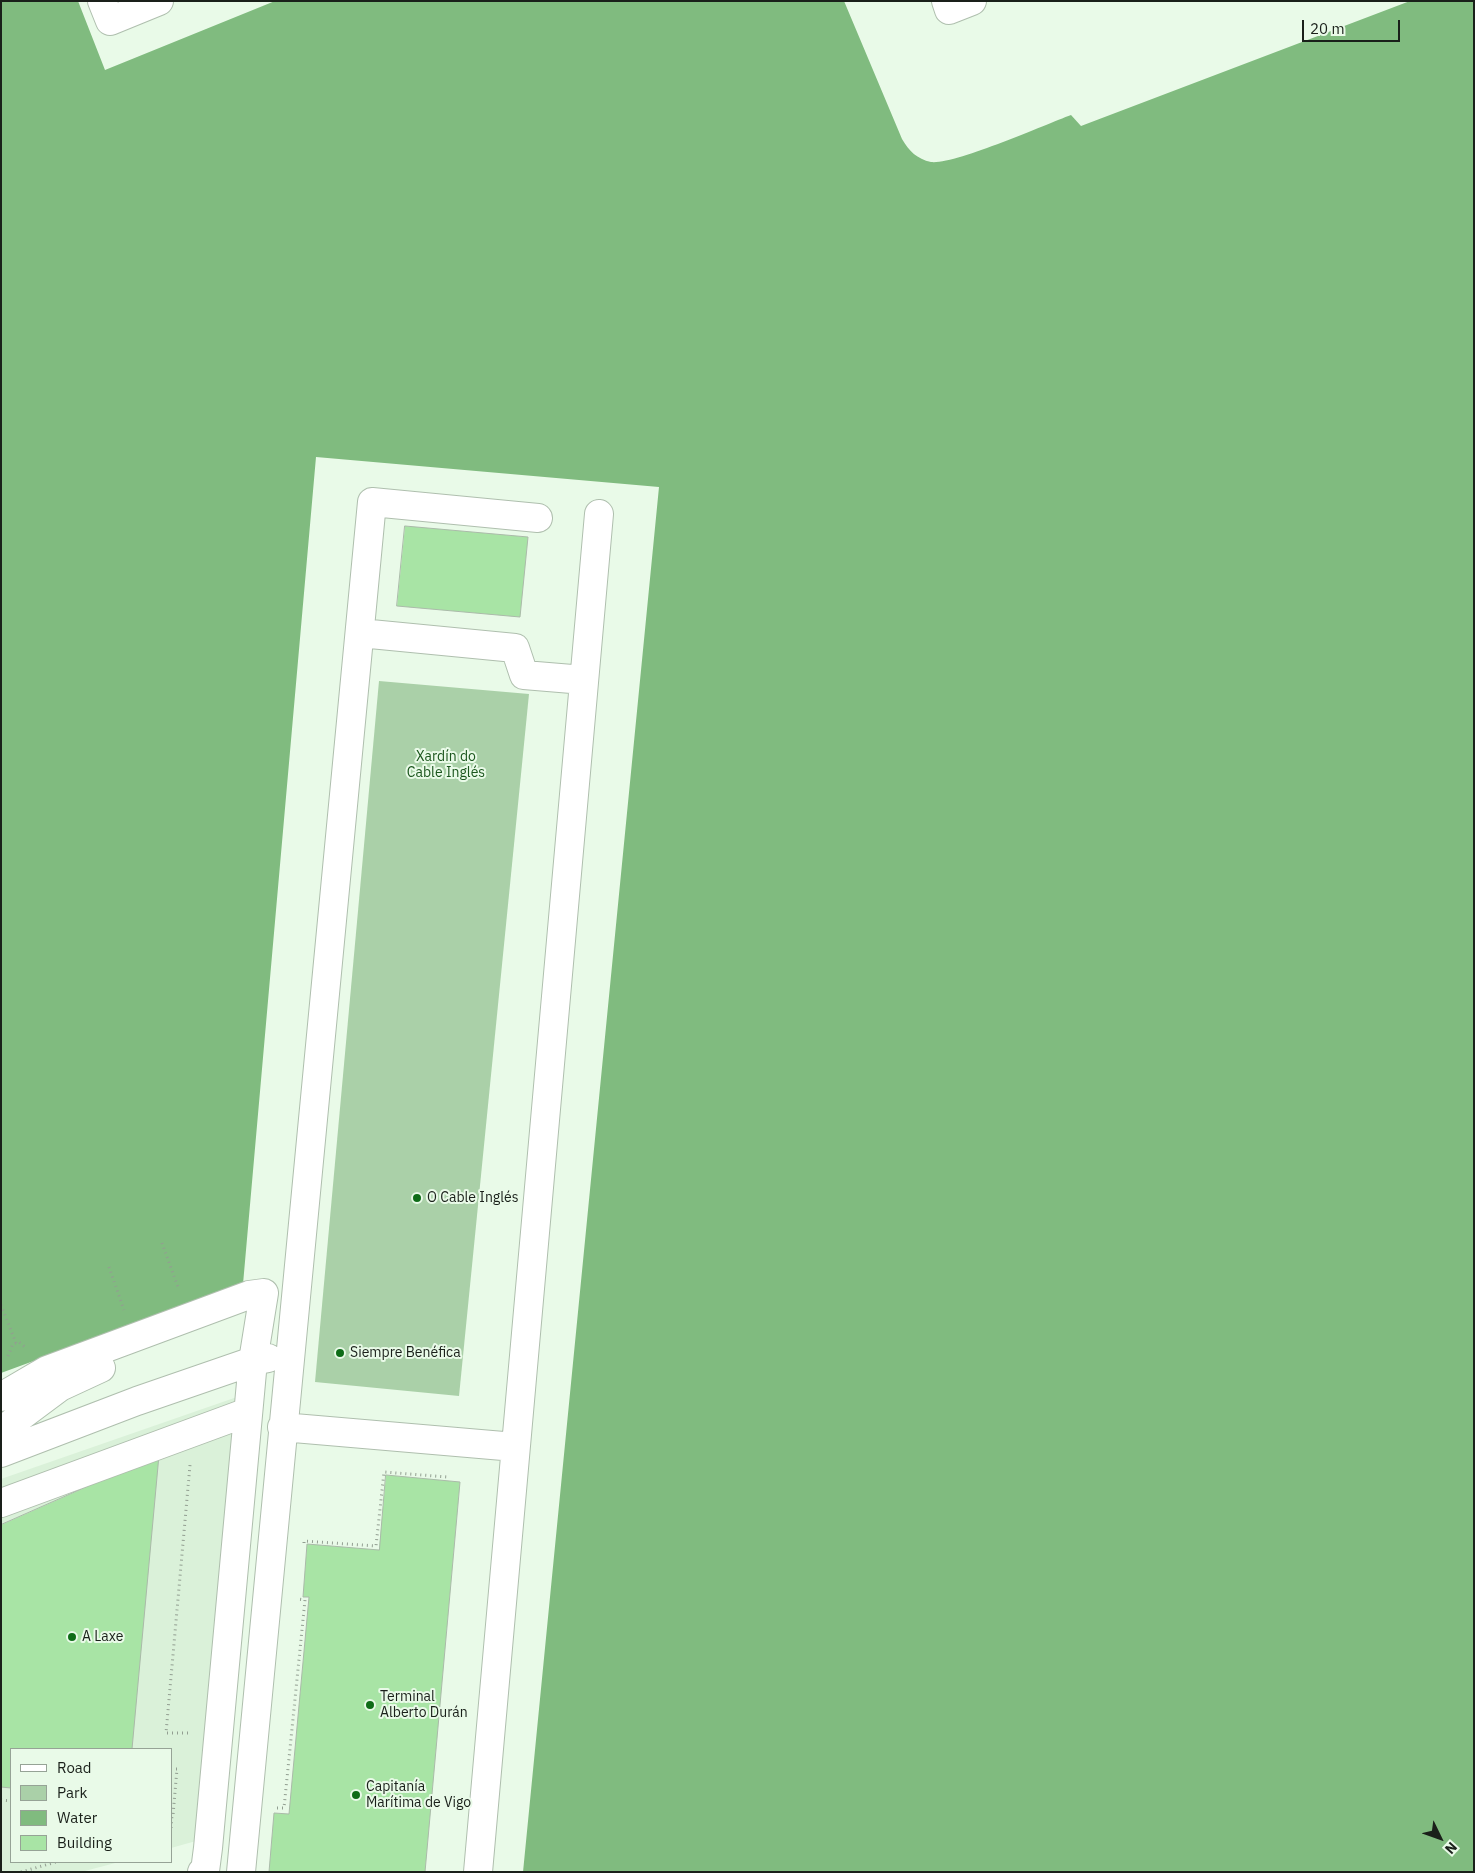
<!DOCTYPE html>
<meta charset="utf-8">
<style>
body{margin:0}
#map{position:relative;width:1475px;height:1873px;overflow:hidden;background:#e9fae8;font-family:"IBM Plex Sans",sans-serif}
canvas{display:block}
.frame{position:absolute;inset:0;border:2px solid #1a201a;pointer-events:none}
.legend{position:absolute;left:10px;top:1748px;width:162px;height:115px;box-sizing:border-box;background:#e9fae8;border:1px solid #96a396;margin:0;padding:6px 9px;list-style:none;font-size:15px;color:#1a201a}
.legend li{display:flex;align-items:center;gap:10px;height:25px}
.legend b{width:25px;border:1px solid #96a396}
.north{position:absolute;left:1415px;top:1813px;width:50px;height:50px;-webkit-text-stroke:4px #e9fae8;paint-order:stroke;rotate:132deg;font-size:14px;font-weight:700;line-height:20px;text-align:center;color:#1a201a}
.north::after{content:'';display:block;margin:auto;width:18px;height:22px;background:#1a201a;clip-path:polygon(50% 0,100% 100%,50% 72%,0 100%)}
.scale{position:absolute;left:1302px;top:20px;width:98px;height:22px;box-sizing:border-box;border:2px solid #1a201a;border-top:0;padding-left:6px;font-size:15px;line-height:18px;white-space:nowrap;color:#1a201a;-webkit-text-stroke:4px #e9fae8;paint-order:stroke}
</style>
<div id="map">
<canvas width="1475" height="1873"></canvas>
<div class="frame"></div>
<ul class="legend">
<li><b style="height:6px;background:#fff"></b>Road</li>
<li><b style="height:14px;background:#aad0a8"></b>Park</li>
<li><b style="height:14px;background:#80bb7f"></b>Water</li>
<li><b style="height:14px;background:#a8e4a5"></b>Building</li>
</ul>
<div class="north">N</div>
<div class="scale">20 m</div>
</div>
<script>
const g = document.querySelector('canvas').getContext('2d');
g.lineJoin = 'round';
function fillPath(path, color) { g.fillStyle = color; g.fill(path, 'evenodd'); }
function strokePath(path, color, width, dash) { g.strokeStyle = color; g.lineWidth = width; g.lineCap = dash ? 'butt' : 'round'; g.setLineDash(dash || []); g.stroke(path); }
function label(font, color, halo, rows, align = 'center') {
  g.font = font + ' "IBM Plex Sans",sans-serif'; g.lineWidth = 4; g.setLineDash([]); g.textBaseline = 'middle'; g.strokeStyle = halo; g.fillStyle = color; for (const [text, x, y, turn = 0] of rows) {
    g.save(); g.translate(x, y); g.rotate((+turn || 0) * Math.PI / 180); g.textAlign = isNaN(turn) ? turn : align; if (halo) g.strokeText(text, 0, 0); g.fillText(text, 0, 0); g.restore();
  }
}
fillPath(new Path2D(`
 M237 1397 196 1841 171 1848V1749H11V1862H119L81 1872H1V1479Z`), '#daf1d9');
fillPath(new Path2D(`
 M379 681 529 694 459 1396 315 1382Z`), '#aad0a8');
fillPath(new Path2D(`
 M1 1H78L105 70 275 1H844L902 139C909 151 917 159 931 162 954 165 1044 125 1071 115L1081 126 1410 1H1474V1872H523L659 487 316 457 243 1284 1 1373Z`), '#80bb7f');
const building = new Path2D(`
 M405 526 528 537 520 617 397 606Z
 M159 1455 132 1749H11V1788L1 1787V1525Z
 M386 1475 460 1482 425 1872H269L274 1813 289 1814 309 1597H303L307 1544 379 1550Z`);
fillPath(building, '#a8e4a5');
strokePath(building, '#aabaa9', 1);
const minor = new Path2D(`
 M102 1 110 21 159 1
 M946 1 949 10 972 1
 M360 633 515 648 524 675 584 680
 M1 1397 47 1370 249 1295 264 1293 253 1361 208 1848 205 1871 202 1872
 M282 1427 515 1447
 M1 1431 60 1387 101 1368
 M1 1453 137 1401 253 1361 268 1358
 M1 1503 248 1412
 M241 1872 372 502 538 518
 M478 1872 599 514`);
strokePath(minor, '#afbfae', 30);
strokePath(new Path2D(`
 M162 1243 179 1290
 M109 1267 124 1310
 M1 1305 16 1343
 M8 1356 13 1344 19 1342 26 1348
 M304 1543V1541L376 1546 384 1472 447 1477
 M188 1733H166L190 1465
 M171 1769H177L173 1815
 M1 1800 11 1801
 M277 1808H284L305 1600 298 1599
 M171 1828 172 1815
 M21 1872 56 1862`), '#929e91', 3, [1, 4]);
strokePath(minor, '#fff', 28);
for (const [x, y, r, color] of [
 [417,1198,5,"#0e6c17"],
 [340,1353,5,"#0e6c17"],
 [72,1637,5,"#0e6c17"],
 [370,1705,5,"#0e6c17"],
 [356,1795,5,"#0e6c17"]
]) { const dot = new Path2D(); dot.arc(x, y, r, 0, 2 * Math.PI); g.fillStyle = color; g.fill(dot); strokePath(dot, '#e9fae8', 2); }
label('14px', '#1b561d', '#e9fae8', [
 ["Xardín do",446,757],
 ["Cable Inglés",446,773]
]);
label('14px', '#1a201a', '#e9fae8', [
 ["O Cable Inglés",427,1198],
 ["Siempre Benéfica",350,1353],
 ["A Laxe",82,1637],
 ["Terminal",380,1697],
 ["Alberto Durán",380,1713],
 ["Capitanía",366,1787],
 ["Marítima de Vigo",366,1803]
], 'left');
</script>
